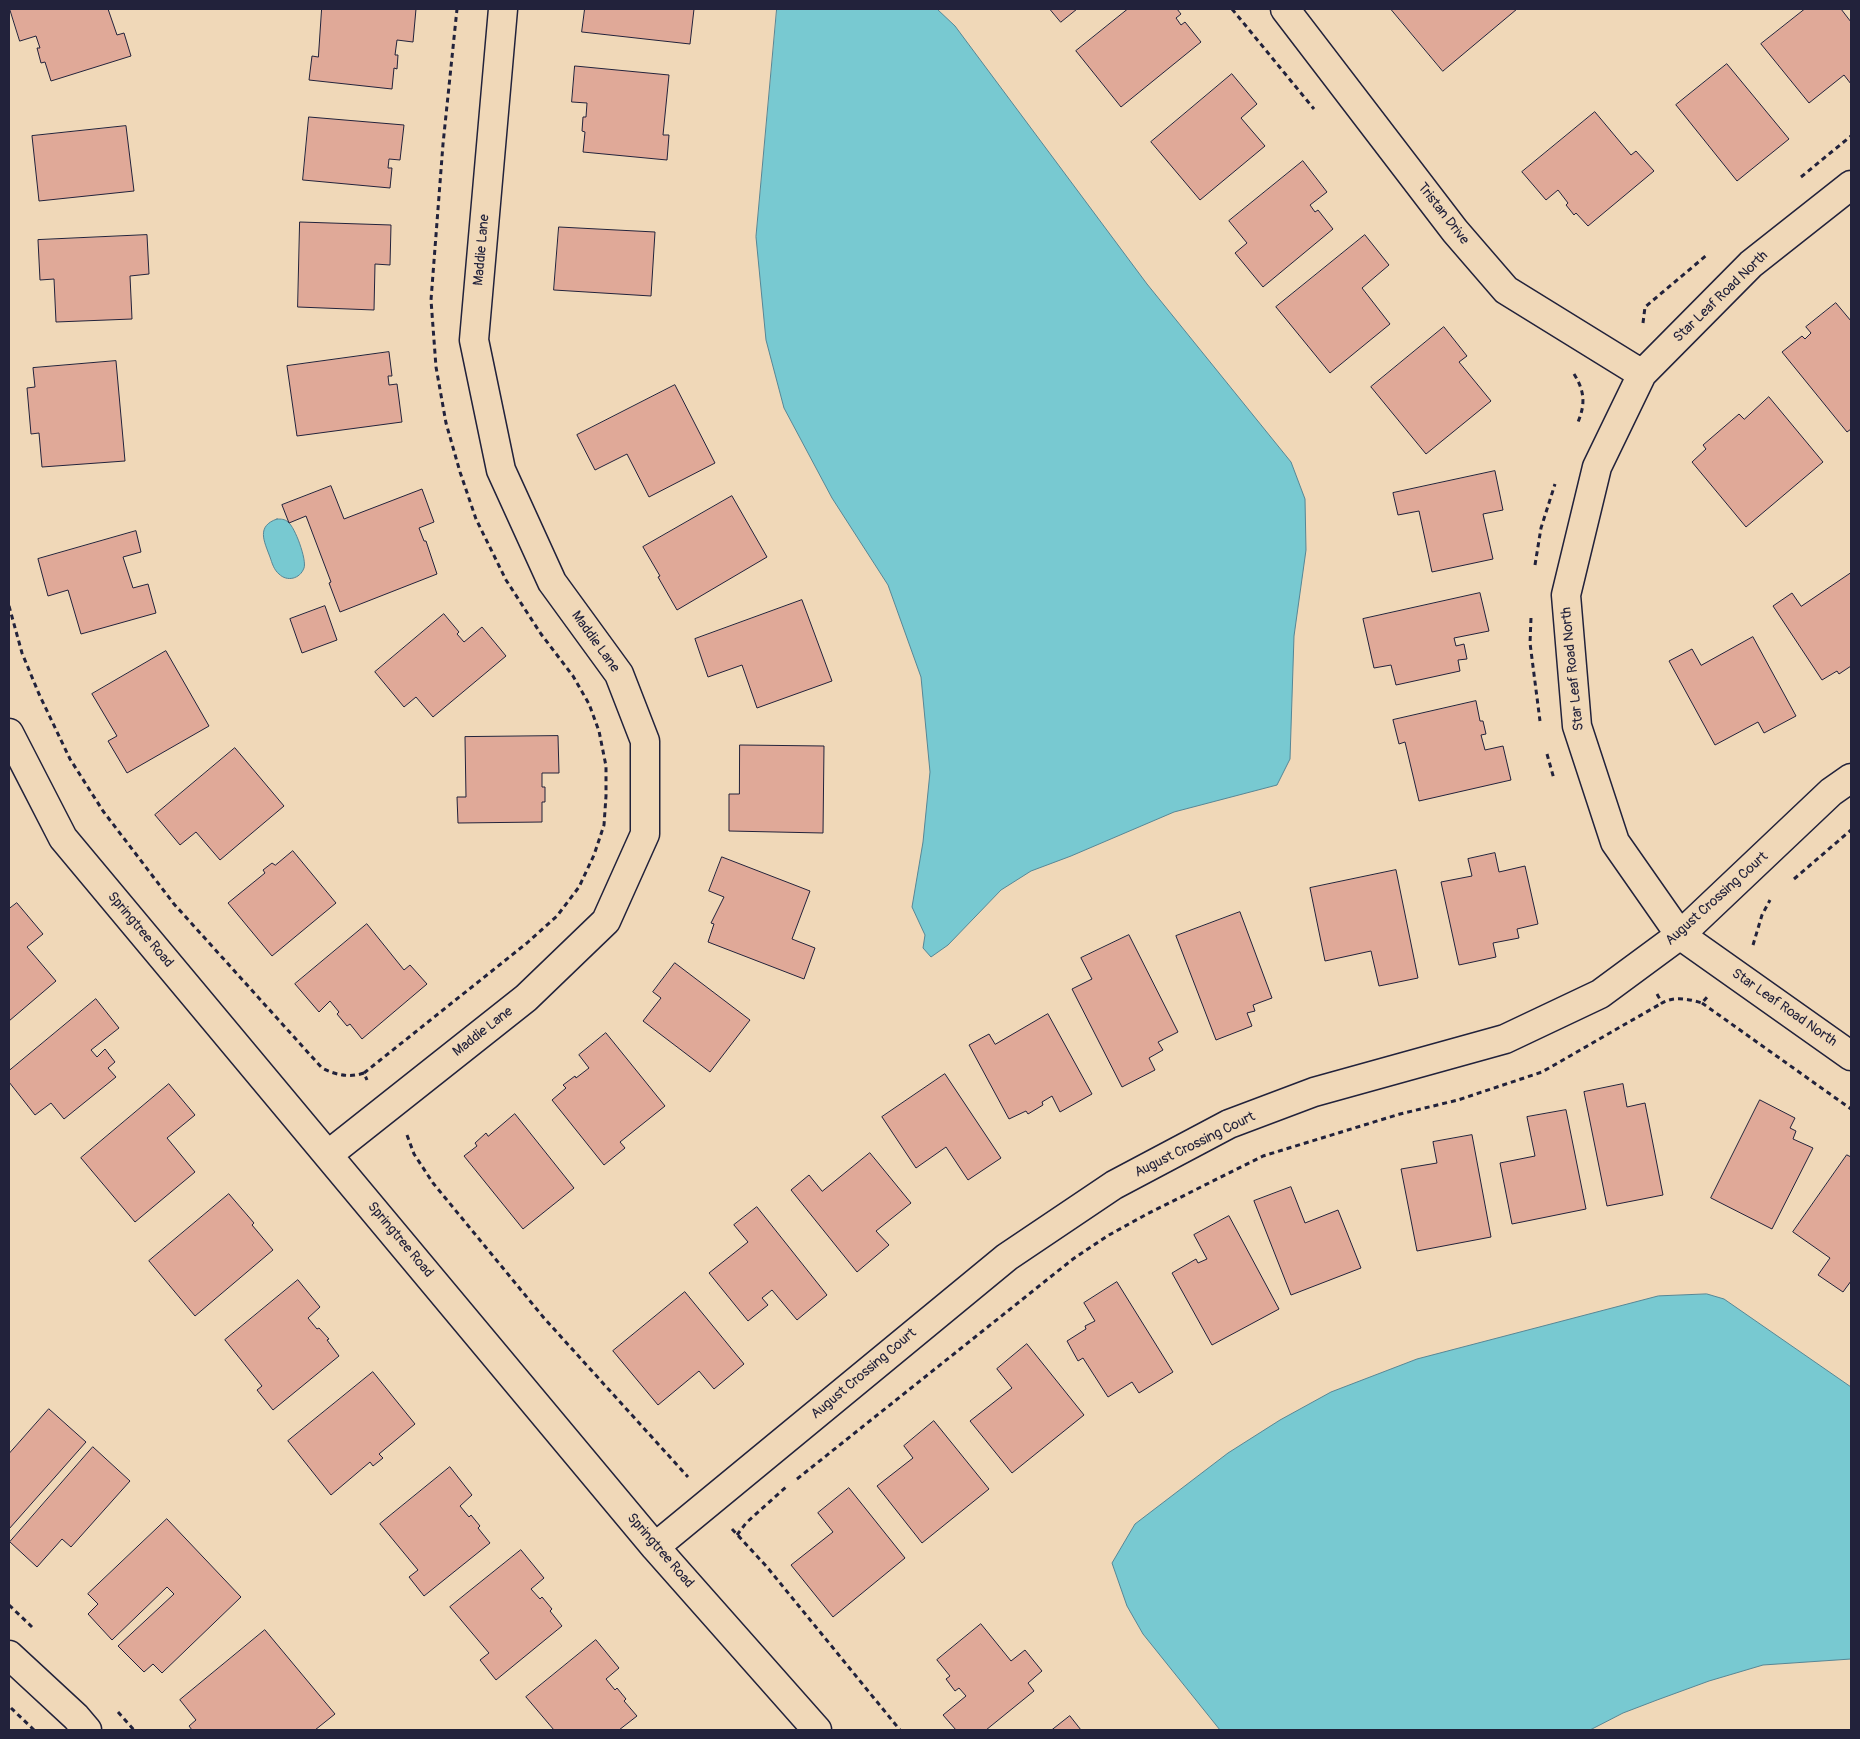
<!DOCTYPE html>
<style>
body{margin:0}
#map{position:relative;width:1860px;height:1739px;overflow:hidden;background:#f0d8b8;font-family:Pangolin,sans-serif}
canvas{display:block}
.frame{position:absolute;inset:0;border:10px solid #22223b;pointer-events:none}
</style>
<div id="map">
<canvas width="1860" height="1739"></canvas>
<div class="frame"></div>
</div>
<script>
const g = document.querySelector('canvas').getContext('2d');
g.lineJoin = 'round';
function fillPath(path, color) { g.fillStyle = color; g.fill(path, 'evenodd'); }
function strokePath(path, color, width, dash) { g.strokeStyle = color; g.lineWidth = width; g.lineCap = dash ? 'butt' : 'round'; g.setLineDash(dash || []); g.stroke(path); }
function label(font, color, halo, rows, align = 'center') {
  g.font = font + ' Pangolin,sans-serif'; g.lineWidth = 5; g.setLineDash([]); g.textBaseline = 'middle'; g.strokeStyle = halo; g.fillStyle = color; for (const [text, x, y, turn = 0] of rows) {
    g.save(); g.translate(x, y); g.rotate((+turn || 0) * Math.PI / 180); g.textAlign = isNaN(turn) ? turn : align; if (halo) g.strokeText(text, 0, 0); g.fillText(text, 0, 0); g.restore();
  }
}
const water = new Path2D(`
 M777 9H937L955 26 1147 284 1291 462 1305 499 1306 550 1294 636 1290 759 1277 785 1174 812 1071 856 1031 871 1001 890 948 945 931 957 923 948 925 935 912 907 923 842 930 772 921 677 888 585 832 498 784 408 766 340 756 237Z
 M277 519C281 519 285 519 288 522 295 527 307 560 304 568 300 579 287 582 279 574 274 570 272 563 270 557 264 541 256 526 277 519Z
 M1707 1294 1724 1299 1851 1387V1659L1763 1665 1709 1681 1657 1700 1623 1713 1590 1730H1220L1143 1634 1127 1606 1112 1563 1135 1524 1228 1453 1280 1420 1331 1392 1417 1359 1658 1296Z`);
fillPath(water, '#78c9d1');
strokePath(water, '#568695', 1);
const building = new Path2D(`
 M10 9H108L117 35 124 33 131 56 51 81 45 62 41 63 37 48H40L36 36 20 41Z
 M322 9H416L413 42 397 40 395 55H398L397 69 394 68 392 89 309 80 312 56 318 57Z
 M585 9H694L690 44 582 32Z
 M1050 9H1077L1061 22Z
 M1128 9H1177L1181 14 1176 18 1181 25 1185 22 1201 42 1121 107 1076 51Z
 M1391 9H1517L1443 71Z
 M1805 9H1841L1851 22V84L1844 75 1809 103 1761 44Z
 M1727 64 1789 139 1737 181 1676 105Z
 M575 66 669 75 663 135H669L667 160 583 152 585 132 582 131 583 117H586L587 103 572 102Z
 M1232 74 1257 104 1241 118 1265 146 1200 200 1151 142Z
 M1595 112 1631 155 1636 151 1654 171 1588 226 1576 213 1574 215 1566 205 1568 203 1558 190 1546 200 1522 172Z
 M309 117 404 125 400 160 389 159 388 168H392L390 188 303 180Z
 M126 126 134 191 39 201 32 136Z
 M1303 161 1327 192 1310 205 1315 212 1318 210 1333 229 1263 287 1235 253 1247 243 1229 221Z
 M300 222 391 225 390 265 375 264 374 310 298 307Z
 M559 227 655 232 651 296 554 290Z
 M147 235 149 274 130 276 132 319 56 322 54 279 40 280 38 240Z
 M1365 235 1389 265 1362 288 1390 324 1330 373 1276 307Z
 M1836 303 1851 321V429L1847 432 1782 352 1802 336 1805 339 1811 333 1806 327Z
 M1444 327 1467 356 1459 362 1491 401 1426 454 1371 387Z
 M389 352 392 376H388L389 385 397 384 402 422 297 436 287 366Z
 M116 361 125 461 42 467 39 433 31 434 27 388 35 387 33 368Z
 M675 385 715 463 649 497 627 454 595 470 577 435Z
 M1769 397 1823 462 1746 527 1692 462 1706 449 1703 445 1739 414 1744 419Z
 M1495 471 1503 510 1483 514 1493 559 1432 572 1419 511 1398 515 1393 493Z
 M331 486 344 519 422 489 434 522 419 528 424 541H426L437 574 340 612 329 583 331 582 306 516 289 523 282 505Z
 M732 496 767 557 677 610 658 577 660 576 643 547Z
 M136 531 141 552 123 557 133 588 148 584 156 613 81 634 68 590 48 596 38 559Z
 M1851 573V666L1839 674 1837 671 1822 680 1773 606 1792 593 1801 606Z
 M1480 593 1489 631 1454 638 1456 646 1464 644 1467 659 1458 660 1460 671 1396 685 1391 665 1374 668 1363 619Z
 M802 600 832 681 757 708 742 665 708 677 695 639Z
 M325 606 337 640 302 653 290 619Z
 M444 614 459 632 457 634 464 642 482 627 506 656 433 717 416 697 404 707 375 672Z
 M1753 637 1796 716 1764 733 1758 722 1715 745 1669 661 1692 649 1701 665Z
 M166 651 209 726 127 773 108 741 117 736 92 694Z
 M1476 701 1480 721H1483L1486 734 1481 735 1485 750 1503 746 1511 780 1419 801 1405 742 1399 744 1393 720Z
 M558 736 559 773H542V787H545V802H542V822L458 823 457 797H466L465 737Z
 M740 745 824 746 823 833 729 831V794H739Z
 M235 748 284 806 220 860 196 832 180 845 155 815Z
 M293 851 336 903 272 956 228 903 265 873 263 870 272 863 275 865Z
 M1495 853 1499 872 1525 866 1538 924 1517 929 1519 938 1493 943 1496 957 1459 965 1441 882 1472 876 1468 859Z
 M722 857 810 891 792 939 815 948 804 979 708 942 714 924 711 923 724 897 709 891Z
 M1396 870 1418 978 1379 986 1371 951 1325 961 1310 888Z
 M17 903 43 934 27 947 56 981 9 1021V909Z
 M1240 912 1272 998 1253 1005 1255 1011 1247 1013 1252 1026 1216 1040 1176 936Z
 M367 924 404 970 410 965 427 984 362 1039 350 1024 347 1026 337 1014 339 1012 330 1001 319 1012 295 984Z
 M1129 935 1178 1032 1158 1042 1163 1050 1149 1058 1155 1070 1122 1087 1072 989 1092 979 1081 958Z
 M675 963 750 1020 710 1072 643 1021 661 998 653 992Z
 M96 999 119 1028 91 1050 97 1057 105 1049 115 1062 108 1068 116 1077 64 1119 51 1103 35 1115 9 1082V1071Z
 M1048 1014 1092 1094 1060 1112 1052 1096 1042 1102 1043 1105 1028 1114 1026 1111 1009 1119 969 1045 989 1034 995 1044Z
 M606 1033 665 1106 620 1142 625 1148 604 1165 552 1100 566 1088 563 1085 575 1076 576 1078 589 1068 579 1055Z
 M945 1074 1001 1158 968 1180 946 1147 916 1168 882 1117Z
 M169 1084 195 1115 167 1138 195 1172 135 1222 81 1158Z
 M1623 1084 1627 1107 1645 1103 1663 1195 1607 1206 1584 1092Z
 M1760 1100 1795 1118 1790 1128 1796 1131 1793 1139 1813 1148 1772 1229 1711 1198Z
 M1566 1110 1586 1209 1512 1224 1500 1163 1535 1156 1527 1117Z
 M515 1114 574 1188 523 1229 464 1156 477 1146 475 1143 486 1133 488 1136Z
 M1472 1135 1491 1237 1417 1251 1401 1169 1437 1163 1433 1142Z
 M870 1153 911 1203 876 1231 889 1245 857 1272 791 1190 809 1175 822 1191Z
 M1847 1155 1851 1157V1281L1843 1292 1818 1275 1830 1258 1793 1232Z
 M1291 1187 1305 1223 1338 1210 1361 1268 1291 1295 1254 1201Z
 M229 1194 254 1223 252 1225 273 1250 195 1316 149 1261Z
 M757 1207 827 1295 797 1320 772 1290 762 1298 768 1305 748 1321 709 1273 748 1242 734 1225Z
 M1229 1216 1279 1309 1212 1345 1172 1273 1196 1259 1198 1263 1207 1259 1194 1235Z
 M298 1280 320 1307 308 1318 317 1329 319 1328 329 1339 327 1340 339 1356 273 1410 257 1390 262 1386 225 1340Z
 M1117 1282 1173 1372 1139 1393 1132 1382 1108 1397 1083 1358 1078 1361 1067 1341 1086 1329 1085 1326 1095 1321 1084 1303Z
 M685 1292 744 1364 714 1389 699 1371 658 1405 613 1351Z
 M1027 1344 1084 1415 1012 1473 970 1421 1012 1388 997 1369Z
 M373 1372 415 1424 379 1454 383 1458 373 1466 370 1462 331 1495 288 1441Z
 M49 1409 86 1442 9 1529V1454Z
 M934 1421 989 1489 922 1543 877 1486 913 1458 904 1446Z
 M93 1447 130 1481 71 1547 62 1539 37 1567 10 1542Z
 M450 1467 472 1495 460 1506 469 1517 471 1515 480 1526 478 1528 490 1543 424 1596 409 1577 418 1570 380 1524Z
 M849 1488 905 1558 833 1617 791 1565 833 1532 818 1513Z
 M167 1519 241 1597 162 1673 153 1664 144 1672 118 1646 174 1594 167 1587 112 1640 88 1614 98 1604 88 1594Z
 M521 1550 544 1578 531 1589 540 1599 542 1597 552 1609 550 1611 562 1626 496 1680 480 1660 489 1653 450 1607Z
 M981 1624 1011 1661 1025 1650 1042 1671 1028 1683 1034 1691 986 1730H956L943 1715 966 1696 959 1688 955 1691 946 1679 950 1676 937 1660Z
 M265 1630 335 1714 315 1730H192L189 1726 196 1720 180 1700Z
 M596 1640 619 1668 606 1679 615 1690 617 1688 626 1699 624 1701 637 1716 619 1730H554L526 1697Z
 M1070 1716 1081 1730H1052Z`);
fillPath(building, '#e0a998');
strokePath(building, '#22223b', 1);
const minor = new Path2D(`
 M1285 9 1455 231 1506 290 1642 374
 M1851 185 1751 264 1642 374 1597 467 1566 595 1577 726 1615 842 1680 935 1851 1056
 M9 733 63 838 655 1547 817 1730
 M329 1154 526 998 606 921 645 834V741L619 674 552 582 501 470 474 340 503 9
 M655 1547 1007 1257 1114 1185 1229 1124 1314 1092 1505 1039 1600 994 1680 935 1831 792 1851 778
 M9 1655 76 1717 87 1730`);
strokePath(minor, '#22223b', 31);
strokePath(new Path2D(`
 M1232 9 1314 109
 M1801 177 1851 136
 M1643 323 1645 307 1708 254
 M1574 374C1584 390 1586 403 1578 422
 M1535 565 1541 528 1555 484
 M9 606 22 653 39 694 70 759 103 811 174 904 322 1068C336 1075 349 1078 364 1073L367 1080
 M1531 618 1530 643 1540 721
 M1547 754 1554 779
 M1794 879 1851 830
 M1753 945 1762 915 1770 900
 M1657 994 1662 1003C1674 996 1689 999 1702 1003L1708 996
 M1702 1003 1851 1109
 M364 1073 527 943 557 916 579 887 594 855 604 825 606 796V766L599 731 589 704 573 676 541 634 506 580 476 519 460 472 446 423 436 367 431 300 443 144 457 9
 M407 1135 414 1154 433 1183 544 1318 688 1477
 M797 1479 1073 1259 1109 1235 1147 1214 1263 1156 1400 1114 1458 1100 1542 1072 1662 1003
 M732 1529 767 1567 900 1730
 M737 1535 746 1523 786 1487
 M9 1605 32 1627
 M11 1708 34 1730
 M118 1712 134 1730`), '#22223b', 3, [5, 4]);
strokePath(minor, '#f0d8b8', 28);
label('14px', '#22223b', '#f0d8b8', [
 ["Tristan Drive",1443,214,52],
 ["Maddie Lane",482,250,-85],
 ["Star Leaf Road North",1721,297,-44],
 ["Maddie Lane",595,642,54],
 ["Star Leaf Road North",1573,669,-96],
 ["August Crossing Court",1717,899,-42],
 ["Springtree Road",140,930,50],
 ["Star Leaf Road North",1784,1008,35],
 ["Maddie Lane",483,1032,-38],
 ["August Crossing Court",1195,1145,-26],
 ["Springtree Road",400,1240,50],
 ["August Crossing Court",864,1374,-40],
 ["Springtree Road",660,1551,49]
]);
</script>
